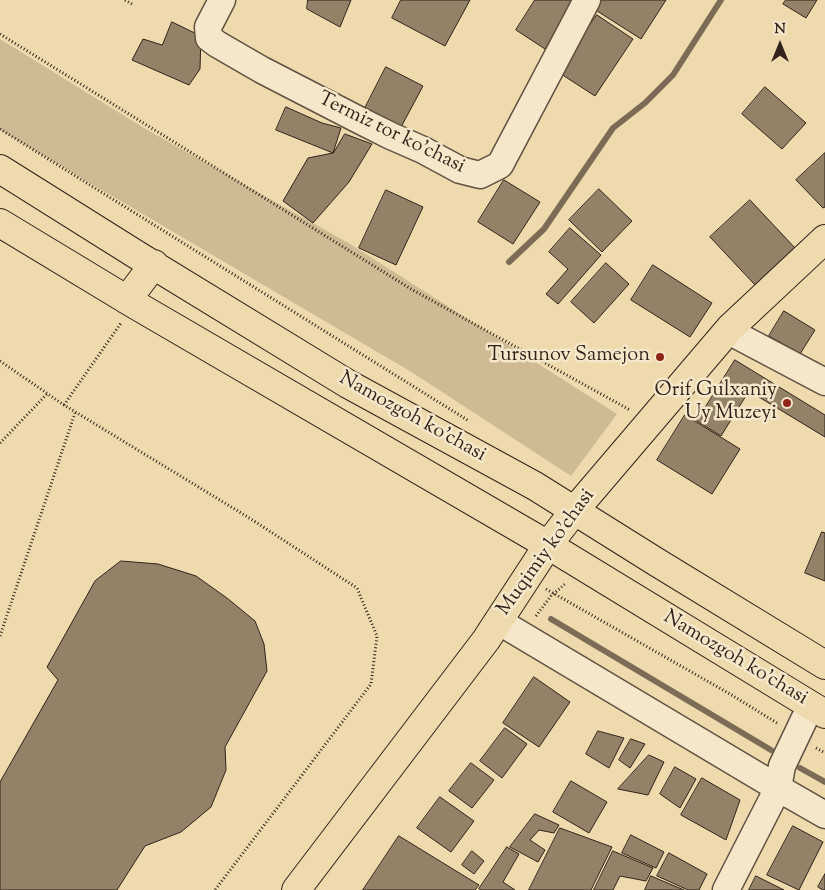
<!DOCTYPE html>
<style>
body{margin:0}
#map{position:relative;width:825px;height:890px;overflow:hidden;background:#eedaad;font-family:"Sorts Mill Goudy",serif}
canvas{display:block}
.north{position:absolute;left:755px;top:20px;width:50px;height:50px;-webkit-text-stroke:4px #f4e7ca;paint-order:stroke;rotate:0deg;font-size:14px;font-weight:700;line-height:20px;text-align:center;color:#31231b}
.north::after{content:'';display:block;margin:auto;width:18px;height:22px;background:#31231b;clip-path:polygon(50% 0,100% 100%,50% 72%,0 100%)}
</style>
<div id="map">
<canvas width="825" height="890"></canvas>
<div class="north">N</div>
</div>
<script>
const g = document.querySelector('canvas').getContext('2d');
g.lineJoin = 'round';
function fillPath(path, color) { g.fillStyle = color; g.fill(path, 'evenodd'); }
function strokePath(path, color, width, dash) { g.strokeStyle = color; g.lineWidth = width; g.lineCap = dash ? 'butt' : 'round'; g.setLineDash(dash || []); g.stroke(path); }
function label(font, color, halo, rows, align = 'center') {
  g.font = font + ' "Sorts Mill Goudy",serif'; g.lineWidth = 5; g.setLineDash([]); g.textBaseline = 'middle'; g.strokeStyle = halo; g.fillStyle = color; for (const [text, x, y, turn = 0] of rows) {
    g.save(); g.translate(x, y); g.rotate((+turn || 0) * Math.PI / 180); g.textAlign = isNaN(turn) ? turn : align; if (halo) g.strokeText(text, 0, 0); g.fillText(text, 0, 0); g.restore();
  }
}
fillPath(new Path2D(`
 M0 39 144 128 350 244 617 414 571 476 413 373 0 130Z`), '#cebb94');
strokePath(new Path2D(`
 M509 262 544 229 613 128 645 103 673 75 721 0
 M551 619 771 750
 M800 768 825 782`), '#7c6c55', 6);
const building = new Path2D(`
 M308 0H351L340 27 307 9Z
 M401 0H470L445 46 392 18Z
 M535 0H573L575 1 545 49 516 30Z
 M600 0H666L641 39 594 9Z
 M786 0H817L806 18 783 4Z
 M597 15 633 39 595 96 558 72Z
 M172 22 201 36 200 69 189 85 132 60 143 39 162 45Z
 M386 67 423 86 400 129 364 110Z
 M765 87 806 123 782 149 742 114Z
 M286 107 322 123 341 128 333 153 276 130Z
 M345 134 372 144 349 182 313 223 283 201 308 158 333 153Z
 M825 153V207L823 208 796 180Z
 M504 180 540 202 513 244 478 222Z
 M599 189 632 221 602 252 569 220Z
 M386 190 423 207 396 265 359 248Z
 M750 200 796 249 756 286 710 237Z
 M570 228 601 255 558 304 546 294 568 269 549 252Z
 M606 263 629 284 594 323 571 302Z
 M653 265 712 303 690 337 631 300Z
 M784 311 815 330 800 354 769 336Z
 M735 360 825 415V437L749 391 721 436 697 421Z
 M685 415 740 449 712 494 657 460Z
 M822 532 825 533V581L805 573Z
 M121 561 158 564 196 576 227 598 255 621 264 644 267 671 225 747 226 770 211 807 181 832 145 846 117 890H0V782L58 680 47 667 95 581Z
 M534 677 570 702 539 747 503 723Z
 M505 728 527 744 502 778 480 761Z
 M598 731 624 738 609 768 586 754Z
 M631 739 645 744 630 768 619 760Z
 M649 755 664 762 648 795 618 789Z
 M471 763 494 780 472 808 449 791Z
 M675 767 696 779 680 808 660 794Z
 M702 778 740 800 726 840 681 815Z
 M571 781 607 802 589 833 553 812Z
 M440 797 474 821 451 852 417 828Z
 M535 814 559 825 554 833 539 830 530 840 545 850 538 862 510 847Z
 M793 826 823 842 799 890 767 875Z
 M560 828 612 847 591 890H529Z
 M631 835 664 852 656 868 622 853Z
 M399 836 479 885 475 890H363Z
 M507 847 519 854 503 882 515 890H481L479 889Z
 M472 851 484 861 474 874 462 865Z
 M613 851 653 868 646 881 620 876 613 890H594Z
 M669 853 707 874 699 890H688L657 876Z
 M825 874V890H823L818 887Z
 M651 876 684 890H645Z
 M756 876 784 890H749Z`);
fillPath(building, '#938267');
strokePath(building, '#31231b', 1);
const minor = new Path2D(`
 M222 0 208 27 209 38 217 44 262 70 359 120 391 136 423 150 460 170 480 175 500 165 587 0
 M730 328 738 336 825 382
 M498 621 778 788 825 815
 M726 890 778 788 782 766 811 705`);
const major = new Path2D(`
 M0 169 137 255 348 384 535 486 658 563 825 665
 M0 223 134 304 548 545 825 714
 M127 300 154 264
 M296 890 486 640 548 545 574 511 730 328 825 239`);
strokePath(minor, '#605140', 29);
strokePath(major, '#31231b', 30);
strokePath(new Path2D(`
 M125 0 132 4
 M0 34 411 289 630 410
 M0 129 469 421
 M0 361 64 405 251 519 357 588 377 636 371 684 215 890
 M64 405 121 323
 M0 443 47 394
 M546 589 730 694 777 723
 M536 616 551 596 565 584
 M0 636 75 413
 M816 748 825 753`), '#31231b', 3, [1, 2.5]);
strokePath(minor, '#f4e7ca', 26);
strokePath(major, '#eedaad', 28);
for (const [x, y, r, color] of [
 [660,357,5,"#8f2418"],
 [787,403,5,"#8f2418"]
]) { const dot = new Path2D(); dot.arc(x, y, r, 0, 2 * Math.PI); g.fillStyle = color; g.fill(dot); strokePath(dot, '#f4e7ca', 2); }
label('20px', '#31231b', '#f4e7ca', [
 ["Termiz tor ko'chasi",391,134,26],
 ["Namozgoh ko'chasi",412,418,29],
 ["Muqimiy ko'chasi",547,553,-54],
 ["Namozgoh ko'chasi",735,659,31]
]);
label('20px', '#31231b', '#f4e7ca', [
 ["Tursunov Samejon",650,357],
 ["Orif Gulxaniy",777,392],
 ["Uy Muzeyi",777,415]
], 'right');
</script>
